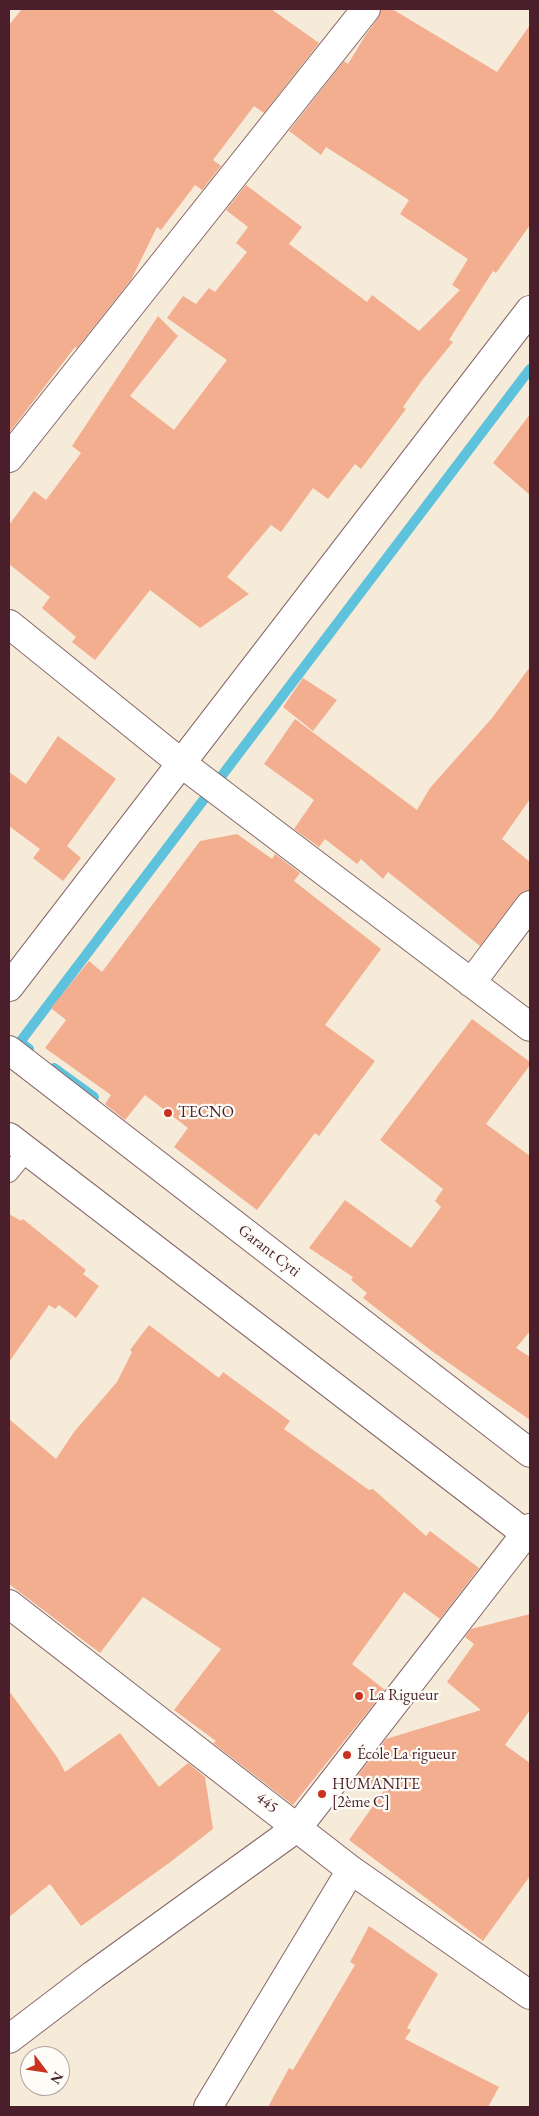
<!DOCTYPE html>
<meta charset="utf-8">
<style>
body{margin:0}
#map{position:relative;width:539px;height:2116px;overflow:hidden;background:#f6ebd8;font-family:"EB Garamond",serif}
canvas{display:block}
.frame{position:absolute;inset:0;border:10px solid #4a1f2b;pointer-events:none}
.north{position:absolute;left:20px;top:2046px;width:50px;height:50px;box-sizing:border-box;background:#fdfcf7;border:1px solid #b5a4a5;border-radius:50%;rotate:121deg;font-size:14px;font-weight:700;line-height:20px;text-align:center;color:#4a1f2b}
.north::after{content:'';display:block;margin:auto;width:18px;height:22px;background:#c8321e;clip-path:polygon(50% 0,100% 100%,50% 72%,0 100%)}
</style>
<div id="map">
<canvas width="539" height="2116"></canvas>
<div class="frame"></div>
<div class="north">N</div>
</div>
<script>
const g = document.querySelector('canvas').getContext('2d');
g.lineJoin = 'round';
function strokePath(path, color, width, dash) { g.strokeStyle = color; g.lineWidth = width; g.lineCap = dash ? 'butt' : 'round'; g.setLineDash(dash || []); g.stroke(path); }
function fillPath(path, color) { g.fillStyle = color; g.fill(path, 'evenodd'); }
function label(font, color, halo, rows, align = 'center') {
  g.font = font + ' "EB Garamond",serif'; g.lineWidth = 4.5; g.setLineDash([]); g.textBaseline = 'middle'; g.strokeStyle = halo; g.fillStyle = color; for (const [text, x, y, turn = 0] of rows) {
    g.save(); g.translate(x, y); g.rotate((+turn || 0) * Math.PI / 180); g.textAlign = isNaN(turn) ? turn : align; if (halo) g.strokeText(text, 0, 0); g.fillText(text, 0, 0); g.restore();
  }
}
strokePath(new Path2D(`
 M29 1049 20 1042 530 369
 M54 1068 94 1097`), '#5ec2dc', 10);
fillPath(new Path2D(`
 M22 9H271L319 43 264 113 254 106 213 160 221 166 202 190 195 185 161 230 157 227 131 280 77 348 75 347 9 433V25Z
 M381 9H392L497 72 530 25V225L496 273 493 271 449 340 453 342 423 379 403 407 406 409 361 469 355 464 328 499 313 488 281 532 271 525 227 577 249 594 200 628 150 590 95 660 72 642 76 637 42 608 50 597 9 564V525L34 491 46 500 81 453 72 446 158 316 178 336 130 396 174 430 227 360 167 318 183 296 196 304 209 288 215 292 247 252 236 243 248 227 226 210 246 185 302 227 289 244 367 302 372 295 419 331 460 290 452 285 468 259 400 214 409 200 326 147 321 155 289 131 344 61 348 64 365 36 378 18Z
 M530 414V495L493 463Z
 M530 667V799L502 839 530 862V890L524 891 518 896 480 946 388 872 383 879 361 859 357 864 325 839 319 847 294 829 314 800 264 764 295 719 417 810 430 788 492 718Z
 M303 678 337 700 313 731 283 707Z
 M58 736 116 779 67 846 81 858 63 881 33 858 40 849 9 826V772L26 784Z
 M237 834 272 859 275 854 300 873 294 881 381 949 325 1025 375 1061 319 1136 315 1133 257 1210 174 1147 188 1128 145 1095 125 1120 105 1104 111 1095 45 1048 66 1020 51 1008 89 961 102 972 200 841Z
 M472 1019 530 1062V1065L486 1124 530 1156V1331L516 1348 530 1357V1420L429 1349 363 1298 367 1293 351 1280 353 1277 309 1248 345 1200 411 1248 441 1207 435 1201 443 1189 380 1140Z
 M9 1214 21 1221 23 1219 86 1270 83 1274 99 1286 76 1318 59 1305 55 1309 49 1305 9 1362Z
 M149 1325 219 1378 223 1372 290 1421 284 1429 369 1490 373 1489 426 1536 430 1531 479 1568 440 1619 404 1592 352 1664 385 1690 293 1805 213 1743 216 1741 174 1710 221 1649 143 1597 100 1653 9 1584V1419L56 1459 74 1432 117 1382 132 1352 130 1350Z
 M530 1614V1710L505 1745 530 1763V1876L483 1941 349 1840 383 1792 358 1775 386 1739 481 1710 447 1682 474 1644 465 1637 471 1629Z
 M9 1691 57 1757 65 1772 120 1733 159 1787 188 1763 205 1777 213 1829 169 1863 81 1926 50 1884 9 1917Z
 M369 1926 438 1974 407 2028 411 2030 405 2039 499 2087 488 2107H268L289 2068 293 2070 355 1965 350 1962Z`), '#f3ae90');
const lane = new Path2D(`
 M9 1173 27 1151`);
const street = new Path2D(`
 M9 458 366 9
 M9 624 181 763 530 1027
 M471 983 530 905
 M9 1604 351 1870 530 1995
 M9 2039 93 1975 298 1827 530 1528
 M208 2107 351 1870`);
const secondary = new Path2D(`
 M9 987 530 310
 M9 1050 530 1453
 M9 1137 530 1537`);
strokePath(lane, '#866668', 20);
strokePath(street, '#866668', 30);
strokePath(secondary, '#866668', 30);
strokePath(lane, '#fff', 18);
strokePath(street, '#fff', 28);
strokePath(secondary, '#fff', 28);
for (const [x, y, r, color] of [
 [168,1113,5,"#c8321e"],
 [359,1696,5,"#c8321e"],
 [347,1755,5,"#c8321e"],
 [322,1794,5,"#c8321e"]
]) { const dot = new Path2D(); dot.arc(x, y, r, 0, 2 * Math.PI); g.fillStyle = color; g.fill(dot); strokePath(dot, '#fdfcf7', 2); }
label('16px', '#4a1f2b', '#fdfcf7', [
 ["TECNO",178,1113],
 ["La Rigueur",369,1696],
 ["École La rigueur",357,1755],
 ["HUMANITE",332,1785],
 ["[2ème C]",332,1803]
], 'left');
label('16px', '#4a1f2b', '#fdfcf7', [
 ["Garant Cyti",269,1251,38],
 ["445",267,1803,38]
]);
</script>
